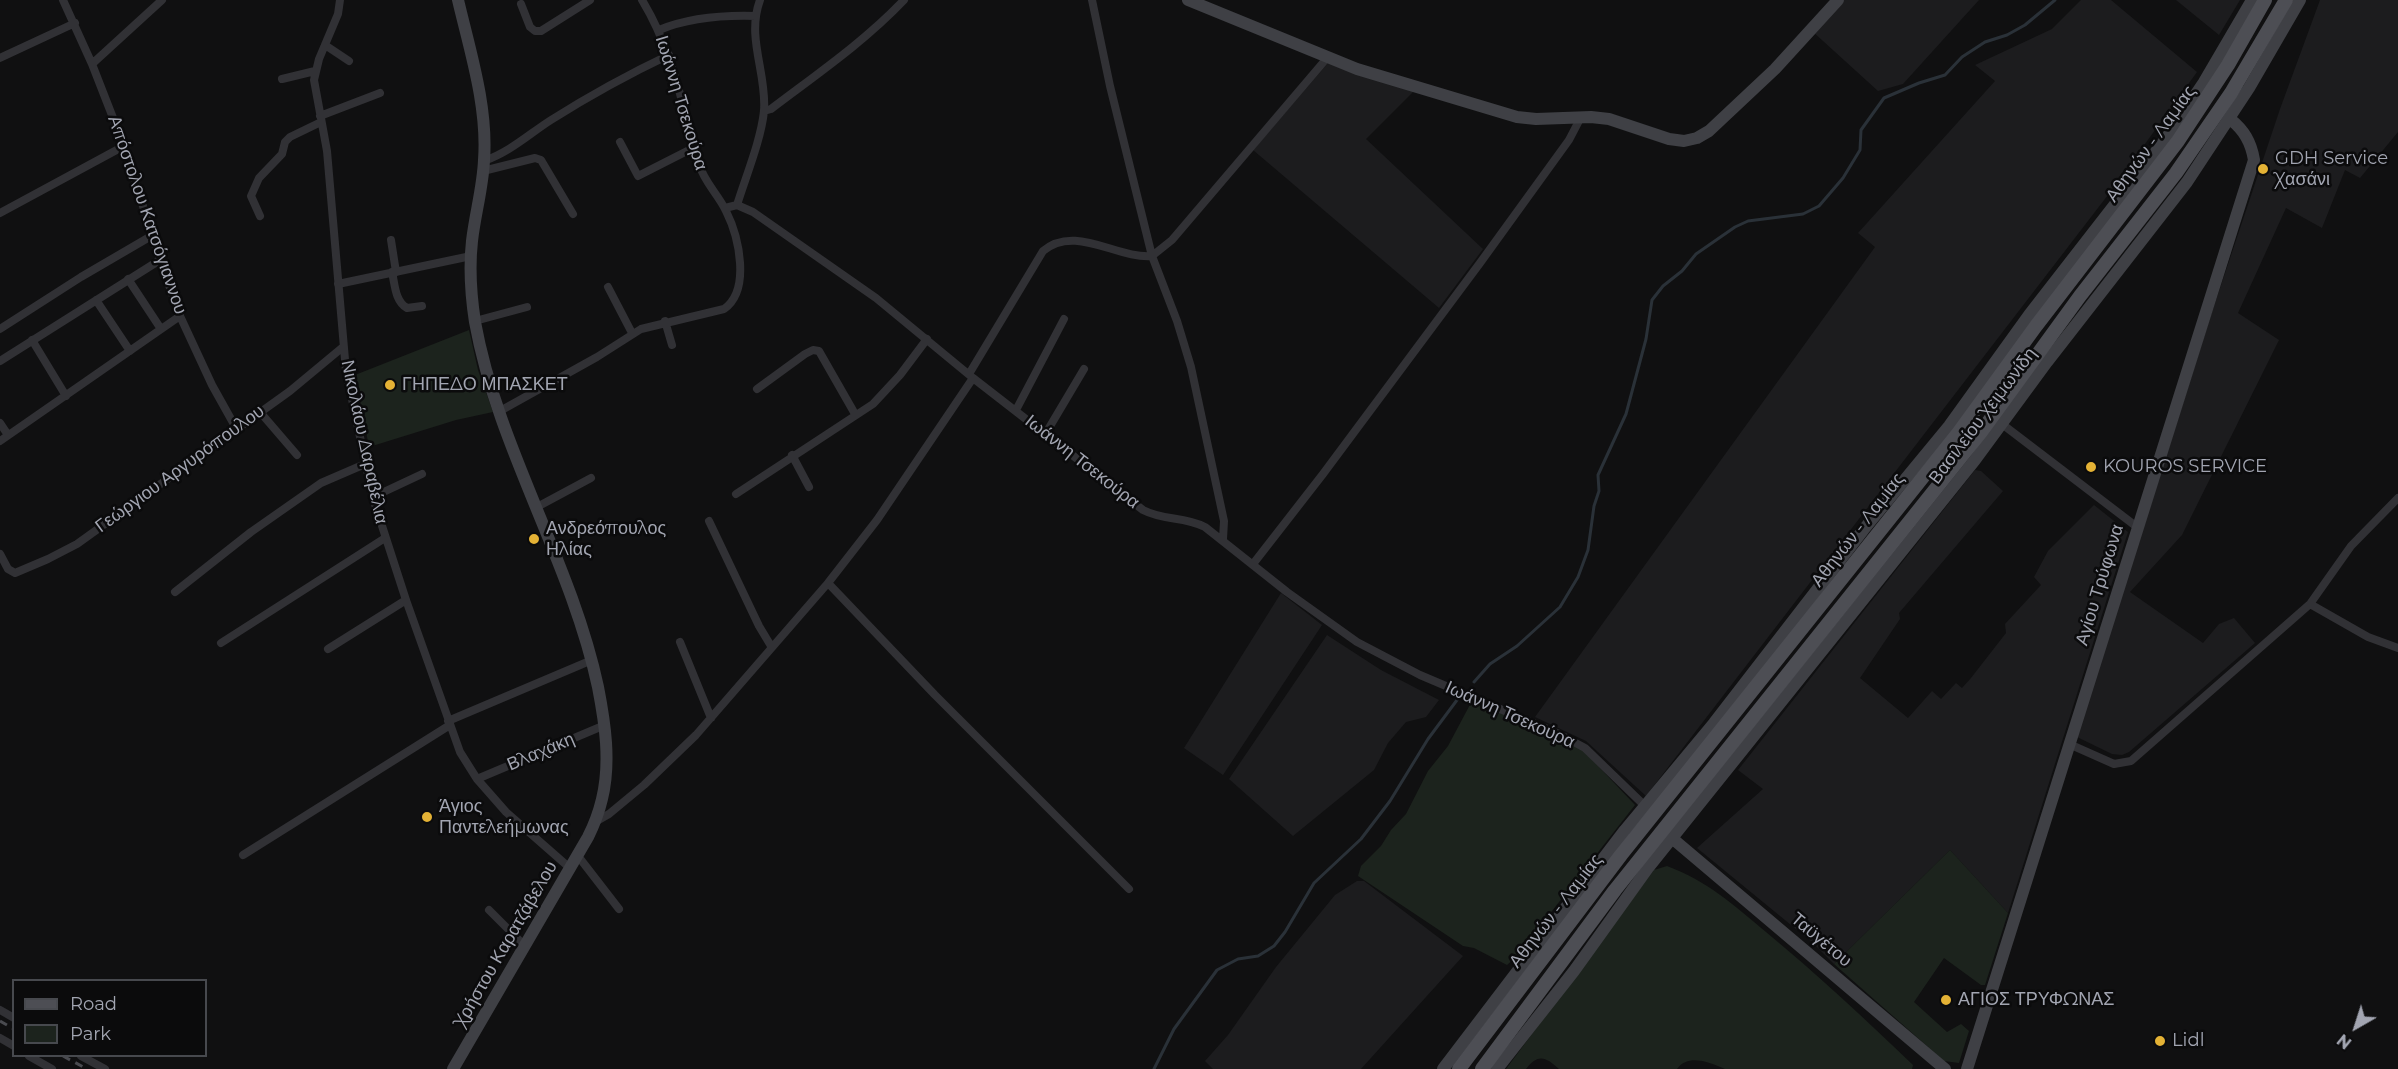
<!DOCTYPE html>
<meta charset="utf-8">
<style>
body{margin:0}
#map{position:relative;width:2398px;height:1069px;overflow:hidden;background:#101011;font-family:Montserrat,sans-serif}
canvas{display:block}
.legend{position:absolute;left:12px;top:979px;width:195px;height:78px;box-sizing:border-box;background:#0b0b0c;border:2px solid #47494e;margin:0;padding:8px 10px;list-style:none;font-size:18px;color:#a2a5b1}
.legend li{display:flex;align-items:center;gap:12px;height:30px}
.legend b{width:30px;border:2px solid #47494e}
.north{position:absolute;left:2326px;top:997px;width:60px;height:60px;-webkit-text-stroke:4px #0b0b0c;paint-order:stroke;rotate:219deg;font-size:16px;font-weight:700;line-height:24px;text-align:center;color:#a2a5b1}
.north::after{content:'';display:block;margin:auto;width:21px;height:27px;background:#a2a5b1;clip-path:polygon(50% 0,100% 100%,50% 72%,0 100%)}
</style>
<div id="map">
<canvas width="2398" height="1069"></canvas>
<ul class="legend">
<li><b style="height:8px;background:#4d4e54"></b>Road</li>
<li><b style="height:16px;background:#1c231d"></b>Park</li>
</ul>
<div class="north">N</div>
</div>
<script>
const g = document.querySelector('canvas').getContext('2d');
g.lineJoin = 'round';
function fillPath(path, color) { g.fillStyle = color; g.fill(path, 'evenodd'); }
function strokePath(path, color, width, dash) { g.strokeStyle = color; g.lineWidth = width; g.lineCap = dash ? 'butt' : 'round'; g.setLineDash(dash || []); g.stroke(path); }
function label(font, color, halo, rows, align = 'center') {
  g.font = font + ' Montserrat,sans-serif'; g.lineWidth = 5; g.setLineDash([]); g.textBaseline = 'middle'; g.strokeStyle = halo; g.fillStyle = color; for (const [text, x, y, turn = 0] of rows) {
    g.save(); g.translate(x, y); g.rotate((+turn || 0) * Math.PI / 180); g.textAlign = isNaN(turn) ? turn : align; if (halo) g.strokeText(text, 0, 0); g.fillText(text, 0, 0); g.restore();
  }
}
fillPath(new Path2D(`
 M1839 0H1979L1903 84 1878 91 1812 31Z
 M2081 0H2111L2197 72 2111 191 1646 796 1586 741 1535 717 1875 247 1858 233 1995 81 1975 65 2052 29Z
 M2176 0H2240L2219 35Z
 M2320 0H2398V132L2360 178 2345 170 2322 228 2286 208 2238 313 2279 340 2182 535 2130 592 2203 643 2219 624 2234 618 2255 643 2129 752 2122 755 2112 754 2077 737 2210 318 2280 109Z
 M1328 63 1414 91 1366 139 1483 249 1439 308 1253 150Z
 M1975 470 1981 471 2003 491 1899 613 1900 619 1860 678 1908 718 1932 691 1941 699 1956 683 1962 688 1971 678 2006 633 2005 624 2041 585 2034 577 2048 551 2094 505 2128 532 2008 913 1950 850 1834 964 1813 943 1697 848 1763 789 1738 770Z
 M1281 593 1322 625 1223 775 1184 748Z
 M1327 635 1381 670 1439 700 1426 717 1406 722 1388 743 1374 770 1293 836 1229 779Z
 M1357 881H1364L1463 956 1361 1069H1213L1205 1061 1228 1035 1276 967 1335 895Z`), '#1c1c1e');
fillPath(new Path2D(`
 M469 330 478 370 493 412 456 420 369 447 355 375Z
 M1473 699 1533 724 1582 749 1635 805 1516 957 1507 965 1474 948 1463 946 1358 876 1361 866 1381 846 1391 830 1406 814 1428 771 1448 746Z
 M1950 850 2008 913 1985 985H1981L1944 958 1914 1002 1947 1032 1961 1024 1969 1031 1959 1063 1944 1061 1834 964Z
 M1667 866C1707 881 1734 905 1766 932 1817 974 1865 1019 1913 1065L1912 1069H1725C1710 1063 1689 1053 1677 1069H1559C1546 1057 1538 1053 1526 1069H1506L1648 878 1654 870Z`), '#1c231d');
strokePath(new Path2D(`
 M1474 682 1490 664 1517 646 1560 607 1578 577 1588 550 1594 506 1599 491 1598 475 1626 414 1646 339 1652 300 1663 286 1682 271 1696 254 1735 227 1748 221 1803 214 1819 206 1843 178 1860 150 1861 130 1884 98 1919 83 1945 75 1962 57 1985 42 2007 35 2025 25 2055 0
 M1154 1069 1174 1029 1217 970 1238 959 1258 956 1274 946 1285 932 1314 883 1361 839 1390 801 1428 739 1460 696`), '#2a3138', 3);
strokePath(new Path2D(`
 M63 0 92 64 124 146 160 260 180 316 212 385 236 428
 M340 0 338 14 319 59 314 80 327 151 346 371 373 498 406 600 460 752 477 779 506 812 571 869
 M1092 0 1110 86 1152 256 1177 321 1191 367 1224 521 1223 539
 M521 4 530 27 535 31H541L590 0
 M659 30C688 18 724 15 756 16
 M325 45 349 61
 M0 58 75 23
 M92 64 162 0
 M282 79 315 71
 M764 111 771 109C817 74 864 42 904 0
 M320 116 380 93
 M620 142 638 176 695 147
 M484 161C510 152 529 134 551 120 589 96 629 74 669 55
 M483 171 535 158 541 160 573 214
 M737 205C746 176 761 140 764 111 767 73 746 38 760 0
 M725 208 737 205 753 212 876 298 973 378 1143 510C1164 521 1183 516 1205 527L1287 592 1357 642 1420 675 1559 734 1585 748 1645 806
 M0 213 124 146
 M260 216 251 196 259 178 282 154 285 142 290 137 321 122
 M391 240 396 272
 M392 272C395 285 395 301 407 308L422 306
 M128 279 161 329
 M338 284 471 256
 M608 287 632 333
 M96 300 130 351
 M475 321 527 307
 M665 321 672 345
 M0 329 81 277 153 235
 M32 340 66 396
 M0 361 160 260
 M969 374 1043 251C1075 224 1117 259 1152 256L1172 240 1327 58
 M757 389 805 354 813 350 819 351 855 414
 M1016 410 1064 319
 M500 411 597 357 641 329 724 309C751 290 739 237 726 211 718 194 704 182 699 164 682 106 674 53 642 0
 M260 412 297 455
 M0 423 8 435
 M2002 424 2137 527
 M1046 433 1084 369
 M0 441 180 316
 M792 455 809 487
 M736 494 873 404 900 375 927 339
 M373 497 422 474
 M537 507 591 478
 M709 521 759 626 771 646
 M0 554 8 569 15 573 48 559 77 544 290 391 343 347
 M1253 564 1323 474 1480 263 1569 140 1581 117
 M828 583 935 695 1129 889
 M175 592 251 532 321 483 365 464
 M2310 604 2368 637 2398 648
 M680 642 711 718
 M221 643 385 538
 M328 649 406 600
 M448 721 592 660
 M2069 744 2114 764 2131 761 2310 604 2351 546 2398 498
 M477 779 605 725
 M595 822 609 814 644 785 696 735 828 583 877 520 973 378
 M243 855 450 725
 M578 856 619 909
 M489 910 525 946
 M0 1010 14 1018
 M0 1038 14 1046
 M29 1056 52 1069
 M81 1056 105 1069`), '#313135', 8);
strokePath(new Path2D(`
 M1188 0 1357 69 1517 117 1536 119 1591 117 1609 119 1669 139 1684 141 1697 138 1709 131 1775 69 1838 0
 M1673 839 1945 1069
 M453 1069 588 837C594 825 599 812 602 799 611 762 605 723 598 687 571 561 498 449 475 322 471 296 469 268 472 241 475 214 483 187 484 160 488 107 470 51 458 0
 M1443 1069 1625 830 1714 723 1864 529 1949 426 2029 315 2165 140 2204 82 2252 0
 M1497 1069 1574 971 1648 868 1975 460 2047 362 2187 182 2249 88 2300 0
 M1967 1069 2254 160C2251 142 2244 130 2230 119`), '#3f4045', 12);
strokePath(new Path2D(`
 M1459 1069 1621 855 1959 432 2036 326 2178 141 2228 65 2265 0
 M1482 1069 1615 890 1981 432 2080 296 2176 173 2231 93 2286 0`), '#4d4e54', 14);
strokePath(new Path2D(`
 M0 1021 14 1029
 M63 1056 87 1069`), '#4a4b50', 3, [8, 6]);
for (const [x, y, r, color] of [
 [2263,169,6,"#e4b235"],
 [390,385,6,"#e4b235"],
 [2091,467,6,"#e4b235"],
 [534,539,6,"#e4b235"],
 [427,817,6,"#e4b235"],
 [1946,1000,6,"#e4b235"],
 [2160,1041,6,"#e4b235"]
]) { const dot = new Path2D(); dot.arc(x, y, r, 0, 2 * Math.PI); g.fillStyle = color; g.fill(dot); strokePath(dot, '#0b0b0c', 2); }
label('18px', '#a2a5b1', '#0b0b0c', [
 ["Ιωάννη Τσεκούρα",681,103,73],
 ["Αθηνών - Λαμίας",2151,144,-54],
 ["Απόστολου Κατσόγιαννου",147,215,71],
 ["Βασιλείου Χειμωνίδη",1983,416,-53],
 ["Νικολάου Δαραβέλια",364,442,78],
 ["Ιωάννη Τσεκούρα",1082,462,38],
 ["Γεώργιου Αργυρόπουλου",180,469,-36],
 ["Αθηνών - Λαμίας",1858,530,-52],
 ["Αγίου Τρύφωνα",2100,585,-73],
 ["Ιωάννη Τσεκούρα",1510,715,24],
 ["Βλαχάκη",541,752,-23],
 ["Αθηνών - Λαμίας",1556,911,-52],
 ["Ταϋγέτου",1821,940,40],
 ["Χρήστου Καρατζάβελου",506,944,-60]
]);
label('18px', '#a2a5b1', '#0b0b0c', [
 ["GDH Service",2275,159],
 ["Χασάνι",2275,180],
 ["ΓΗΠΕΔΟ ΜΠΑΣΚΕΤ",402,385],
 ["KOUROS SERVICE",2103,467],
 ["Ανδρεόπουλος",546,529],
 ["Ηλίας",546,550],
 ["Άγιος",439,807],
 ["Παντελεήμωνας",439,828],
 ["ΑΓΙΟΣ ΤΡΥΦΩΝΑΣ",1958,1000],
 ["Lidl",2172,1041]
], 'left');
</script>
